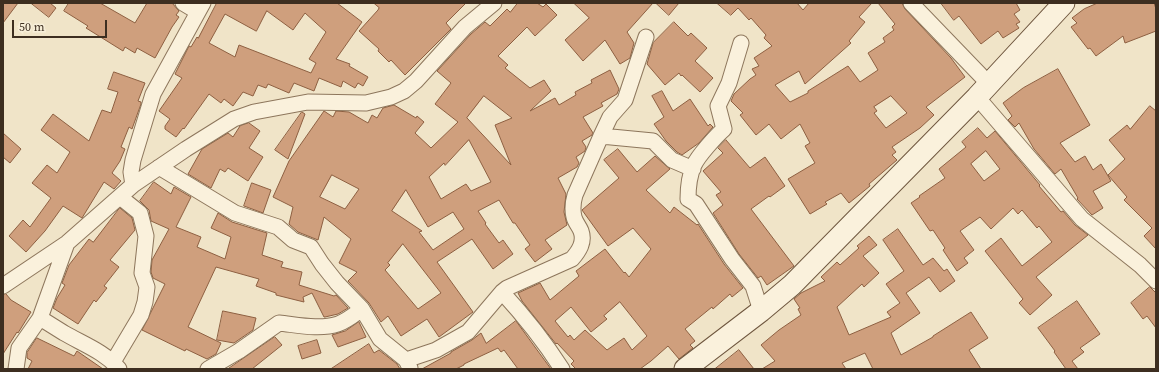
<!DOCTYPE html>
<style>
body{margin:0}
#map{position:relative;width:1159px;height:372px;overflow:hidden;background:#f0e4c8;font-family:"Source Serif 4",serif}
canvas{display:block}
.frame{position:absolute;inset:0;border:4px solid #3d2e20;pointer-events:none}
.scale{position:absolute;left:12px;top:20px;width:95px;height:18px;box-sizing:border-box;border:2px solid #3d2e20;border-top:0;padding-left:5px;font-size:12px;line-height:14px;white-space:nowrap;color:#3d2e20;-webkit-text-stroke:3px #f7eed8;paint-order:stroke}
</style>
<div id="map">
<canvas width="1159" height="372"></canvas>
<div class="frame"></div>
<div class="scale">50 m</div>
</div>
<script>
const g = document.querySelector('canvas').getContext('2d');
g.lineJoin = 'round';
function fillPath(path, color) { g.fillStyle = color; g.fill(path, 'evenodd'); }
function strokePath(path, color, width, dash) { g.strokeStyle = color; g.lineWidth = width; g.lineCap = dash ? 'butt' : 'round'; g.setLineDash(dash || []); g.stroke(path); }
const building = new Path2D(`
 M3 3H18L3 23Z
 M31 3H50L56 8 49 17Z
 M69 3H100L135 23 147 3H172L179 11 176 15 179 17 172 27 155 58 137 48 135 53 125 47 123 51 86 28 88 26 64 11Z
 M217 3H337L362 22 336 59 350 64 349 66 368 77 363 86 358 83 355 88 343 81 341 87 319 78 314 91 294 83 289 93 268 84 266 88 258 85 253 96 243 92 233 106 224 99 221 103 209 94 184 129 183 128 176 137 165 129V126L170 119 159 111 182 78 175 74 189 46 191 47 197 37 198 38ZM267 11 293 30 305 13 326 32 309 59 316 63 311 73 239 45 235 57 209 43 225 14 256 31Z
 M374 3H466L446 23 451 29 405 75 391 60 389 62 378 51 379 49 359 31 378 10 379 8Z
 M518 3H537L543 7 546 4 557 15 535 36 527 27 498 56 508 65 505 68 530 88 544 80 551 91 530 111 555 98 559 105 576 95 575 92 592 83 591 80 610 70 619 89 617 94 601 103 603 106 583 117 593 133 592 135 582 141 586 147 585 151 576 157 579 163 577 167 558 178 566 194 564 212 567 225 545 240 552 249 535 262 525 249 530 245 515 223H513L499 200 478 211 486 223 485 224 499 243 503 240 513 254 493 269 472 239 437 262 473 312 439 337 427 319 401 336 388 316 381 322 369 303 348 281 357 272 339 263 351 239 324 217 318 240 298 232 289 224 293 207 273 197 289 161 324 111 333 117 336 111 349 112 368 123 372 115 377 118 383 108 394 105 416 118 417 116 424 122 415 133 431 148 458 122 435 104 451 83 437 71 471 34 485 22 490 26 507 9 510 12ZM484 96 512 118 495 125 511 165 467 118ZM469 140 491 182 471 191 466 184 441 199 429 177 444 163 445 165ZM332 175 359 189 345 209 320 197ZM406 190 428 227 453 212 464 229 433 250 419 232 422 231 392 211ZM403 244 441 293 418 309 385 270 390 265 388 263Z
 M574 3H653L627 32 634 43 630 58 620 64 605 40 583 61 565 40 589 18Z
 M656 3H679L669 15Z
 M717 3H797L803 10 809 3H872L859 17 865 22 849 41 851 43 805 84 799 71 775 85 790 102 808 93V91L848 66 860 82 878 70 868 53 885 42 883 38 894 30 892 27 895 24 878 3H902L905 9 951 58 965 77 926 107 934 115 920 128 892 147 896 152 892 155 897 160 869 184 870 186 859 195 849 203 841 193 825 202 827 204 810 214 788 179 815 163 805 146 810 143 800 124 781 139 769 124 756 135 740 115 743 113 731 101 734 94 750 79 756 75 752 69 759 66 754 58 772 46 764 38 766 35 751 18 749 20 738 8 731 15ZM891 96 907 113 886 128 874 113 877 111 874 107Z
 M941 3H1016L1020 10 1014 14 1020 22 1016 24 1019 28 1003 38 998 31 981 44 959 16 954 20Z
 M1098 3H1154L1156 9V31L1125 43 1123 36 1096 56 1090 48 1088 49 1071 27 1077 23 1072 18 1084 9Z
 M674 22 688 36 691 33 707 48 695 61 713 78 700 92 682 75 681 76 679 73 665 85 647 64 653 43Z
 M1058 69 1090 125 1060 143 1075 162 1085 156 1093 170 1101 164 1111 181 1093 191 1103 208 1092 215 1077 199 1078 198 1061 169 1055 174 1034 149 1019 123 1015 127 1008 120 1012 116 1003 103 1023 88Z
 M114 72 145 83 138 101 141 102V104L137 115 132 129 129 127 121 147 125 149 120 161 112 173 121 181 114 189 104 182 82 218 63 206 45 231 26 252 9 236 23 220 30 227 51 198 32 183 47 165 57 173 70 152 41 130 53 114 89 141 102 110 111 113 118 92 108 89Z
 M662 91 673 111 690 99 708 126 710 124 713 127 699 143 682 155 677 152 666 141 654 124 664 117 652 96Z
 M1150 106 1156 111V249L1144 236 1152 228 1124 200 1127 197 1108 175 1125 159 1109 140 1127 125 1130 129Z
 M302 112 305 114 288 159 275 150Z
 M249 123 260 131 249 148 263 157 248 181 228 168 225 172 220 169 211 188 188 174 202 149 228 133 233 137 240 126Z
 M978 128 987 138 995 131 1040 185 1039 186 1061 212 1063 211 1075 225 1088 235 1036 277 1052 295 1030 315 1019 303 1023 299 985 251 1001 238 1022 266 1052 242 1039 226 1037 228 1022 210 1018 214 1013 208 991 229 980 217 960 231 974 250 964 258 968 263 957 271 943 250 945 248 933 230 930 231 911 203 920 197 919 196 945 178 939 169 966 147 962 142ZM986 151 1000 169 984 181 971 164Z
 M3 133 21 149 10 163 3 157Z
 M726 140 750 168 765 157 785 186 770 197 769 196 751 209 794 266 767 285 761 276 758 278 739 254 713 213 723 205 716 195 721 192 703 171 723 153 718 148Z
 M618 149 637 172 655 156 670 169 646 190 670 213 674 207 697 225 698 224 724 264 743 288 732 297 730 294 713 309 712 307 685 329 695 341 690 345 693 348 679 359 668 346 651 361 640 369H576L571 364 574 361 557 343 556 344 522 301 518 293 540 283 550 300 579 276 576 271 605 249 624 273 625 272 629 277 651 249 633 228 608 246 582 210 619 178 604 160ZM620 302 647 336 632 350 624 338 607 350 585 330 574 340 570 335 568 337 555 321 571 307 591 332 607 319 604 316Z
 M154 182 171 194 174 187 191 197 176 227 201 237 197 247 225 259 231 237 211 228 218 213 232 222 267 233 262 255 283 262 281 267 302 272 299 285 334 296 336 295 348 308 338 314 325 317H324L312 293 303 297 304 302 276 295V293L256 286 259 279 216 267 188 327 221 343 216 354 207 359 186 349 185 351 142 330 165 284 153 278 151 272 152 260 169 229 151 221 149 210 140 201Z
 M252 183 271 190 263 213 244 206Z
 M120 208 132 218 135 230 110 260 119 267 104 286 107 288 96 302 94 300 78 324 53 308 57 298 65 285 62 283 69 265 89 239 93 242Z
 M898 229 923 265 933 258 944 271 947 269 955 281 940 292 929 277 906 293 920 313 891 333 901 355 933 337V336L971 312 988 338 969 350 981 369H873L865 353 842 363 846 369H762L775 361 761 345 779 330 801 315 798 309 800 308 794 299 801 293 825 281 821 277 837 262 840 265 859 248 857 246 869 236 877 245 863 256 879 273 864 287 862 284 837 307 849 335 891 317 887 312 900 303 886 284 904 271 883 240Z
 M1150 287 1156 293V328L1147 316 1143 319 1131 303Z
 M6 294 11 300 31 312 18 333 17 332 3 354V295Z
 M1077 301 1100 334 1080 348 1084 352 1072 361 1078 369H1066L1054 352 1055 351 1038 328Z
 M223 311 256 318 253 330 234 343 217 340Z
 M516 321 551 369H518L504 350 501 352 498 348 464 364V365L456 369H422L451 353V352L472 340 481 333 486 343Z
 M359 322 366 337 338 347 332 335 345 331Z
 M275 337 282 345 252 369H228Z
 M37 338 74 356 77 351 103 369H28L32 361 27 358V353Z
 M317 340 321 353 302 359 298 346Z
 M369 344 374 353 379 350 397 364 400 369H331Z
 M739 350 754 369H715Z`);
fillPath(building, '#cf9f7d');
strokePath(building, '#8d5f41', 1);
const street = new Path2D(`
 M183 3 198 12
 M911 3 989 84
 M741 43 729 83 718 106 724 129C716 136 698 156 694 165 689 176 688 187 688 199L696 204 732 259 753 286 761 311
 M977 97 1082 219 1140 265 1156 281
 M601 136 653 141 672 160 693 169
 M159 167 235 213 278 227 293 240 311 247 322 264 337 283 362 309 380 339 406 360 410 368
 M133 185 131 172 133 160 153 94 203 3
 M3 286 67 243 133 185 186 149 234 119 254 112 308 102 366 103 391 97 404 91 416 81 465 27 494 3
 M502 292C524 316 544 341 562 369
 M40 318C48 323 56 328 64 333 83 344 105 352 119 369
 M406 360 436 350 468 332 502 292 507 288 572 259C579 251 585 242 581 231 579 226 575 222 574 217 572 209 573 202 575 195L601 136 610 117 625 100 646 37
 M113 362 141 315 145 302 147 287 142 273 146 236 140 213 120 197
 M16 369 19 348 40 318 67 243
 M208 369 239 351 279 323C298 325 320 330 338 324 347 321 355 314 362 309`);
const secondary = new Path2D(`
 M685 369 761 311 792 285 977 97 1064 3`);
strokePath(street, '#8d765c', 17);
strokePath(secondary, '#6f573f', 23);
strokePath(street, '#faf1dc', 15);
strokePath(secondary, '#faf1dc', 21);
</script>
